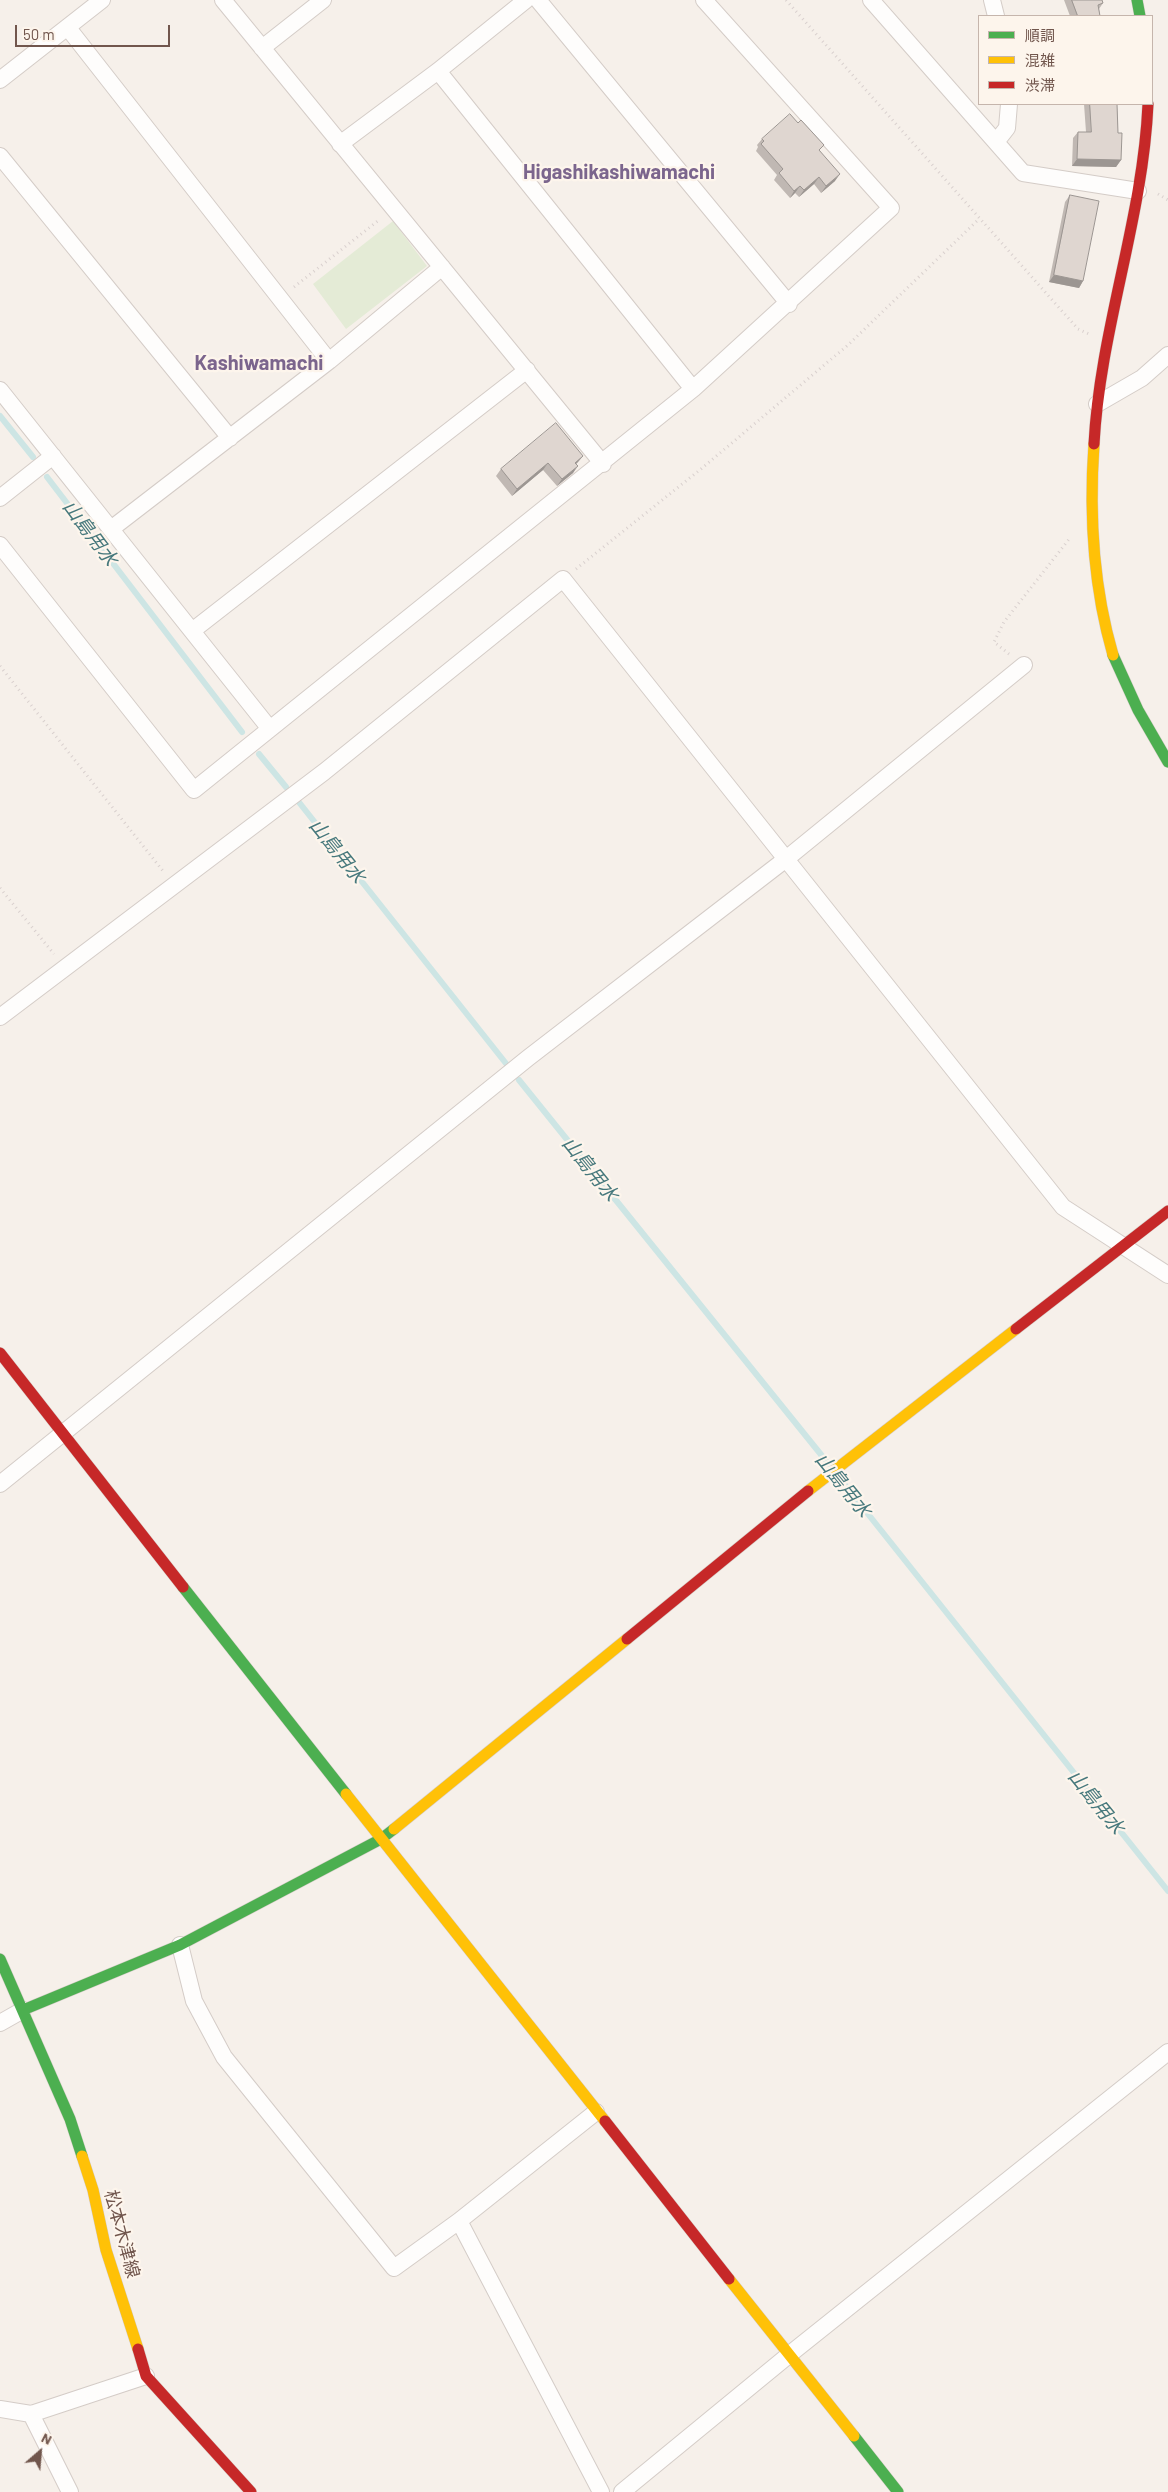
<!DOCTYPE html>
<meta charset="utf-8">
<style>
body{margin:0}
#map{position:relative;width:1168px;height:2492px;overflow:hidden;background:#f6f0ea;font-family:Barlow,"Noto Sans JP",sans-serif}
canvas{display:block}
.legend{position:absolute;left:978px;top:15px;width:175px;height:90px;box-sizing:border-box;background:#fdf5ec;border:1px solid #c5b5ac;margin:0;padding:6px 9px;list-style:none;font-size:15px;color:#71564d}
.legend li{display:flex;align-items:center;gap:10px;height:25px}
.legend b{width:25px;border:1px solid #c5b5ac}
.north{position:absolute;left:15px;top:2427px;width:50px;height:50px;-webkit-text-stroke:4px #fdf5ec;paint-order:stroke;rotate:27deg;font-size:14px;font-weight:700;line-height:20px;text-align:center;color:#71564d}
.north::after{content:'';display:block;margin:auto;width:18px;height:22px;background:#71564d;clip-path:polygon(50% 0,100% 100%,50% 72%,0 100%)}
.scale{position:absolute;left:15px;top:25px;width:155px;height:22px;box-sizing:border-box;border:2px solid #71564d;border-top:0;padding-left:6px;font-size:15px;line-height:18px;white-space:nowrap;color:#71564d;-webkit-text-stroke:4px #fdf5ec;paint-order:stroke}
</style>
<div id="map">
<canvas width="1168" height="2492"></canvas>
<ul class="legend">
<li><b style="height:6px;background:#4caf50"></b>順調</li>
<li><b style="height:6px;background:#ffc107"></b>混雑</li>
<li><b style="height:6px;background:#c62828"></b>渋滞</li>
</ul>
<div class="north">N</div>
<div class="scale">50 m</div>
</div>
<script>
const g = document.querySelector('canvas').getContext('2d');
g.lineJoin = 'round';
function fillPath(path, color) { g.fillStyle = color; g.fill(path, 'evenodd'); }
function strokePath(path, color, width, dash) { g.strokeStyle = color; g.lineWidth = width; g.lineCap = dash ? 'butt' : 'round'; g.setLineDash(dash || []); g.stroke(path); }
function label(font, color, halo, rows, align = 'center') {
  g.font = font + ' Barlow,"Noto Sans JP",sans-serif'; g.lineWidth = 4.5; g.setLineDash([]); g.textBaseline = 'middle'; g.strokeStyle = halo; g.fillStyle = color; for (const [text, x, y, turn = 0] of rows) {
    g.save(); g.translate(x, y); g.rotate((+turn || 0) * Math.PI / 180); g.textAlign = isNaN(turn) ? turn : align; if (halo) g.strokeText(text, 0, 0); g.fillText(text, 0, 0); g.restore();
  }
}
fillPath(new Path2D(`
 M393 221 427 266 346 329 313 284Z`), '#e4ebd6');
strokePath(new Path2D(`
 M0 416 33 457
 M47 477 242 732
 M259 754 286 787
 M298 801 508 1066
 M519 1080 831 1467
 M837 1475 1168 1891`), '#cde5e4', 6);
const street = new Path2D(`
 M223 0 603 464
 M538 0 789 304
 M871 0 1023 173 1138 191
 M992 0 996 16
 M68 28 329 361
 M262 48 323 0
 M438 71 693 389
 M0 80 102 0
 M996 142 1007 128 1009 104
 M340 144 438 71 526 0
 M0 156 230 438
 M0 390 270 729
 M1097 404 1142 378 1168 355
 M0 498 53 456
 M111 529 329 361 442 267
 M0 545 194 790 693 389 891 208 704 0
 M192 631 527 370
 M0 1017 324 772 563 579 1063 1207 1168 1275
 M0 1484 528 1058 786 859 1024 665
 M180 1945 194 2001 224 2057 394 2268 459 2221 596 2112
 M0 2023 23 2010
 M459 2221 601 2492
 M0 2409 31 2414 146 2376
 M31 2414 70 2492
 M622 2492 790 2354 1168 2052`);
const fast = new Path2D(`
 M1137 0 1140 16
 M1113 655 1138 710 1168 762
 M183 1587 346 1794
 M0 1959 70 2119 82 2156
 M23 2010 180 1945 381 1839 394 1829
 M854 2436 898 2492`);
const slow = new Path2D(`
 M1094 444C1089 515 1093 586 1113 655
 M808 1491 1016 1329
 M346 1794 605 2121
 M394 1829 627 1639
 M82 2156 93 2190 106 2250 138 2349
 M729 2279 854 2436`);
const jam = new Path2D(`
 M1094 444C1100 329 1143 219 1148 104
 M1016 1329 1168 1211
 M0 1353 183 1587
 M627 1639 808 1491
 M605 2121 729 2279
 M138 2349 146 2376 251 2492`);
strokePath(street, '#d4ccc7', 18);
strokePath(fast, '#d4ccc7', 12);
strokePath(slow, '#d4ccc7', 12);
strokePath(jam, '#d4ccc7', 12);
strokePath(new Path2D(`
 M786 0 1078 329 1089 334
 M1158 194 1168 200
 M294 287 379 220
 M576 569 701 469 848 345 979 219
 M1009 654 994 642 1004 622 1070 538
 M0 666 163 871
 M0 888 54 954`), '#d9d0ce', 3, [1, 4]);
strokePath(street, '#fefdfc', 16);
strokePath(fast, '#4caf50', 11);
strokePath(slow, '#ffc107', 11);
strokePath(jam, '#c62828', 11);
fillPath(new Path2D(`
 M1064 0H1102L1103 3 1099 9 1100 16H1070Z
 M1084 104H1117L1118 133 1121 160 1116 167 1072 166 1073 138 1078 132H1086Z
 M762 139 820 151 835 181 821 193 814 184 799 197 795 193 790 198 774 180 777 175 756 151 758 147 757 145Z
 M1070 195 1083 281 1079 288 1049 282 1065 202Z
 M583 456 576 464 573 473 557 486 543 470 512 496 496 476 501 469Z`), '#c0b8b3');
fillPath(new Path2D(`
 M1077 159 1121 160 1116 167 1072 166Z
 M840 174 835 181 821 193 826 186Z
 M819 177 814 184 799 197 804 190Z
 M800 186 795 193 790 198 794 191Z
 M1054 275 1083 281 1079 288 1049 282Z
 M583 456 578 462 570 470 575 463Z
 M548 463 543 470 512 496 517 489Z
 M578 466 573 473 557 486 562 479Z`), '#9c9692');
const building = new Path2D(`
 M1072 0H1102L1103 3 1098 5 1100 16H1078Z
 M1090 104H1117L1118 133H1122L1121 160 1077 159 1078 132H1091Z
 M790 114 798 123 801 120 824 145 819 150 840 174 826 186 819 177 804 190 800 186 794 191 779 173 783 169 761 144 764 141 762 139Z
 M1070 195 1099 201 1083 281 1054 275Z
 M556 423 583 456 575 463 578 466 562 479 548 463 517 489 501 469Z`);
fillPath(building, '#dfd6d0');
strokePath(building, '#9c9692', 1);
label('18px', '#71564d', '#fdf5ec', [
 ["松本木津線",122,2234,75]
]);
label('italic 19px', '#46787c', '#fdf5ec', [
 ["山島用水",90,533,53],
 ["山島用水",337,851,51],
 ["山島用水",590,1169,51],
 ["山島用水",843,1485,51],
 ["山島用水",1096,1802,51]
]);
label('bold 20px', '#7b658d', '#fdf5ec', [
 ["Higashikashiwamachi",619,172],
 ["Kashiwamachi",259,363]
]);
</script>
